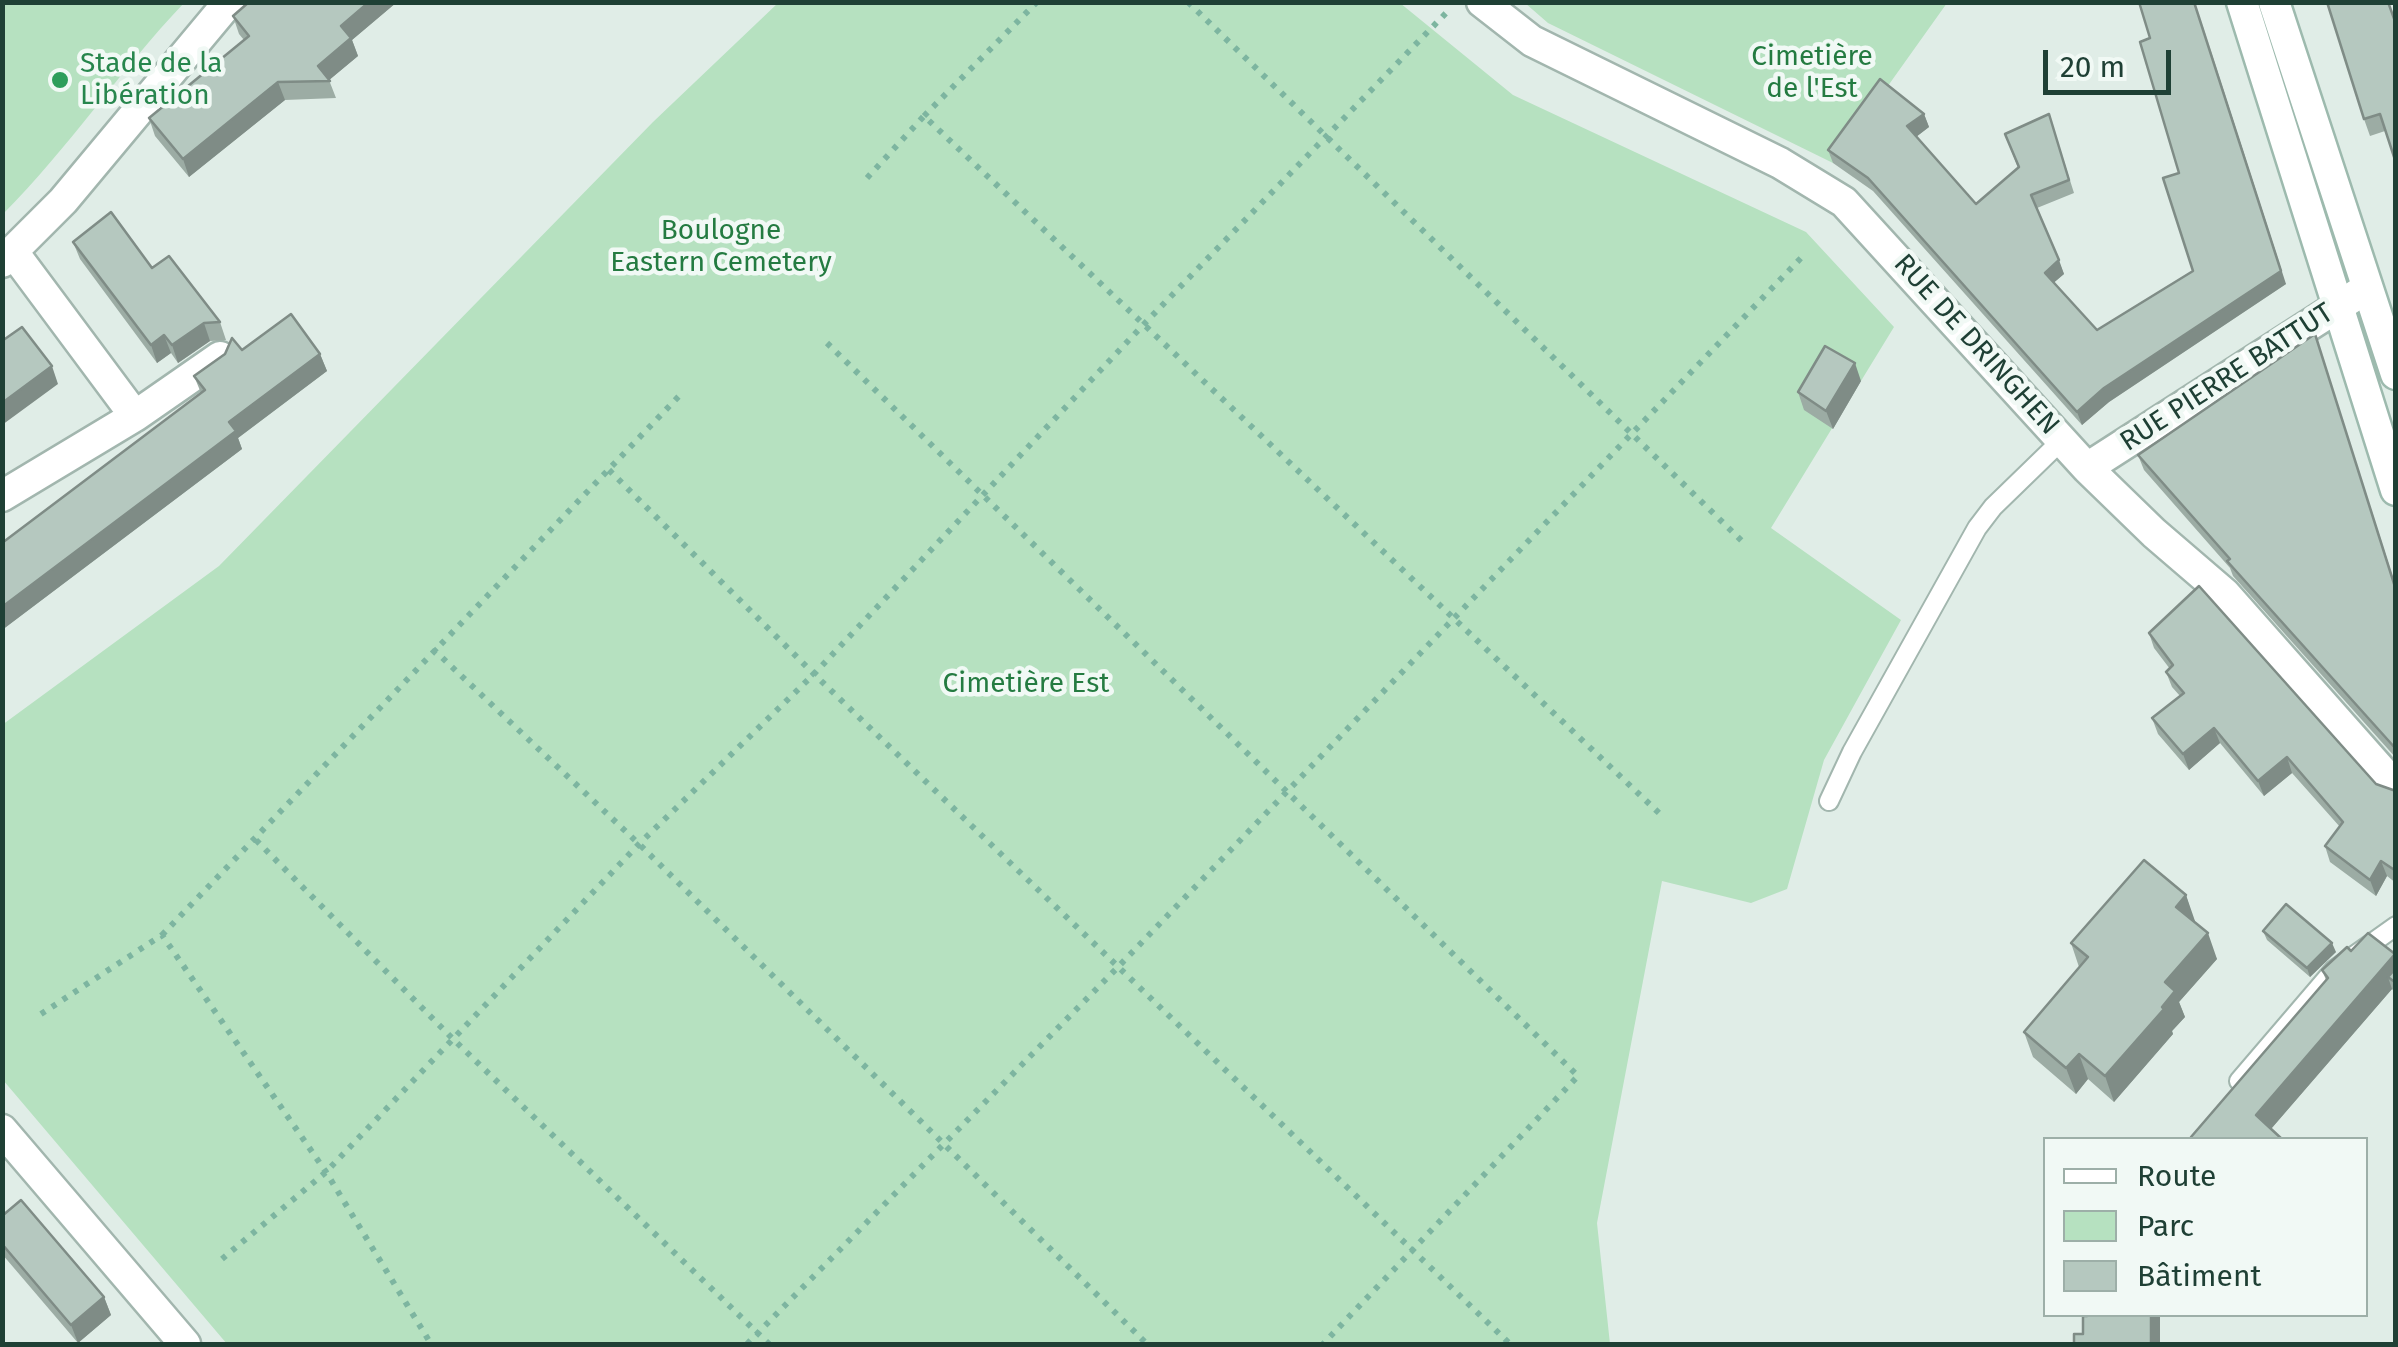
<!DOCTYPE html>
<meta charset="utf-8">
<style>
body{margin:0}
#map{position:relative;width:2398px;height:1347px;overflow:hidden;background:#e0ede7;font-family:"Fira Sans",sans-serif}
canvas{display:block}
.frame{position:absolute;inset:0;border:5px solid #1f4035;pointer-events:none}
.legend{position:absolute;left:2043px;top:1137px;width:325px;height:180px;box-sizing:border-box;background:#f1f9f5;border:2px solid #9dafa8;margin:0;padding:12px 18px;list-style:none;font-size:30px;color:#1f4035}
.legend li{display:flex;align-items:center;gap:20px;height:50px}
.legend b{width:50px;border:2px solid #9dafa8}
.scale{position:absolute;left:2043px;top:50px;width:128px;height:45px;box-sizing:border-box;border:5px solid #1f4035;border-top:0;padding-left:12px;font-size:30px;line-height:35px;white-space:nowrap;color:#1f4035;-webkit-text-stroke:8px #f1f9f5;paint-order:stroke}
</style>
<div id="map">
<canvas width="2398" height="1347"></canvas>
<div class="frame"></div>
<ul class="legend">
<li><b style="height:12px;background:#fff"></b>Route</li>
<li><b style="height:28px;background:#b6e1c0"></b>Parc</li>
<li><b style="height:28px;background:#b5c8bf"></b>Bâtiment</li>
</ul>
<div class="scale">20 m</div>
</div>
<script>
const g = document.querySelector('canvas').getContext('2d');
g.lineJoin = 'round';
function fillPath(path, color) { g.fillStyle = color; g.fill(path, 'evenodd'); }
function strokePath(path, color, width, dash) { g.strokeStyle = color; g.lineWidth = width; g.lineCap = dash ? 'butt' : 'round'; g.setLineDash(dash || []); g.stroke(path); }
function label(font, color, halo, rows, align = 'center') {
  g.font = font + ' "Fira Sans",sans-serif'; g.lineWidth = 9; g.setLineDash([]); g.textBaseline = 'middle'; g.strokeStyle = halo; g.fillStyle = color; for (const [text, x, y, turn = 0] of rows) {
    g.save(); g.translate(x, y); g.rotate((+turn || 0) * Math.PI / 180); g.textAlign = isNaN(turn) ? turn : align; if (halo) g.strokeText(text, 0, 0); g.fillText(text, 0, 0); g.restore();
  }
}
fillPath(new Path2D(`
 M3 2 184 3C120 70 69 148 3 214Z
 M778 3H1400L1513 95 1806 232 1894 327 1771 528 1901 620 1824 760 1787 889 1751 903 1662 881 1597 1223 1610 1344H227L3 1080 2 725 219 566 653 122Z
 M1525 3H1947L1833 163 1548 23Z`), '#b6e1c0');
const lane = new Path2D(`
 M1829 801 1852 752 1977 528 1993 507 2062 440
 M2239 1081 2334 970 2396 926`);
const street = new Path2D(`
 M1482 2 1532 41 1780 163 1844 202 2087 468 2154 533 2225 594 2396 787
 M2 262 63 201 229 2
 M135 416 220 357
 M2087 468 2367 288
 M2 496 135 416 13 252
 M2 1130 185 1344`);
const secondary = new Path2D(`
 M2242 2 2396 490
 M2274 2 2396 374`);
strokePath(lane, '#a2b6ae', 22);
strokePath(street, '#a2b6ae', 35);
strokePath(secondary, '#9dbaae', 35);
strokePath(new Path2D(`
 M1188 2 1746 545
 M924 116 1037 2
 M867 178 924 116 1659 813
 M827 343 1578 1076 1323 1344
 M609 470 814 674 1510 1344
 M433 649 639 844 1147 1344
 M256 840 454 1040 769 1344
 M162 935 681 394
 M41 1014 162 935 326 1172 431 1344
 M222 1259 326 1172 639 844 814 674 1145 323 1448 11
 M747 1344 1117 968 1801 258`), '#7db5a0', 6, [5, 8]);
strokePath(lane, '#fff', 18);
strokePath(street, '#fff', 30);
strokePath(secondary, '#fff', 30);
fillPath(new Path2D(`
 M249 2H397L352 40 358 56 329 80 336 98 285 100 189 177 155 136 149 118 244 40 239 34 233 16Z
 M2389 2 2385 131 2370 136 2364 119Z
 M1924 114 1929 127 1916 137 1976 204 2018 168 2005 134 2049 114 2074 193 2037 208 2064 274 2054 282 2097 330 2193 271 2179 173 2286 284 2109 402 2082 425 1873 191 1833 163 1828 150Z
 M73 242 152 268 220 322 226 340 210 341 178 363 171 353 157 363 80 259Z
 M2315 334 2396 587V758L2233 576 2230 568 2144 470 2138 455Z
 M242 350 320 354 327 371 238 438 242 449 2 630V543L201 393 194 376Z
 M1861 381 1833 429 1804 410 1798 392Z
 M2149 633 2376 784 2393 790 2396 788V883L2387 876 2376 896 2330 862 2325 846 2340 827 2292 773 2264 796 2220 743 2189 770 2158 734 2152 718 2180 696 2172 687 2166 672 2170 669 2154 648Z
 M2186 895 2194 922 2217 959 2179 1002 2185 1017 2172 1031 2173 1034 2114 1102 2088 1079 2076 1094 2033 1057 2024 1032 2079 967 2071 943Z
 M2263 931 2336 952 2310 977 2267 940Z
 M2351 951 2395 954 2396 994 2392 989 2271 1129 2283 1140H2192L2191 1137 2326 980 2322 970Z
 M2 1216 104 1297 111 1315 78 1343 2 1254Z`), '#9caca4');
fillPath(new Path2D(`
 M369 2H397L352 40 358 56 328 81 318 66 341 26Z
 M2195 2 2286 284 2109 402 2082 425 2077 412 2104 388 2281 271Z
 M278 82 285 100 189 177 183 159Z
 M1924 114 1929 127 1912 140 1907 126Z
 M2059 260 2064 274 2050 286 2045 273Z
 M204 323 210 341 178 363 172 345Z
 M164 335 171 353 157 363 151 345Z
 M320 354 327 371 238 438 242 449 2 630V607L229 422Z
 M1855 363 1861 381 1833 429 1826 411Z
 M52 366 58 384 2 425V403Z
 M2214 728 2220 743 2189 770 2183 754Z
 M2287 757 2292 773 2264 796 2258 781Z
 M2381 861 2387 876 2376 896 2370 880Z
 M2186 895 2195 921 2186 932 2176 907Z
 M2208 933 2217 959 2179 1002 2185 1017 2172 1031 2173 1034 2114 1102 2105 1076 2162 1007 2165 982Z
 M2332 943 2336 952 2310 977 2307 968Z
 M2395 954 2396 983 2388 977 2392 989 2264 1137 2256 1115Z
 M2079 1054 2088 1079 2076 1094 2066 1068Z
 M104 1297 111 1315 78 1343 71 1325Z
 M2151 1314H2160V1344H2151Z`), '#7f8c86');
const building = new Path2D(`
 M249 2H369L341 26 351 38 318 66 330 81 278 82 183 159 149 118 249 36 233 16Z
 M2139 2H2194L2281 271 2104 388 2077 412 1868 178 1828 150 1880 79 1924 114 1907 126 1976 204 2019 167 2005 134 2049 114 2069 180 2031 195 2059 260 2045 273 2097 330 2193 271 2163 178 2179 173 2140 42 2150 38Z
 M2327 2H2388L2396 24V163L2380 114 2364 119Z
 M111 212 152 268 169 256 220 322 204 323 172 345 164 335 151 345 73 242Z
 M291 314 320 354 229 422 236 431 2 607V543L205 390 194 376 225 354 232 338 242 350Z
 M22 327 52 366 2 403V341Z
 M2315 334 2396 590V749L2227 561 2230 559 2138 455Z
 M1825 346 1855 363 1826 411 1798 392Z
 M2199 586 2376 784 2393 790 2396 788V871L2381 861 2370 880 2325 846 2343 822 2287 757 2258 781 2214 728 2183 754 2152 718 2184 693 2166 672 2173 665 2149 633Z
 M2144 860 2186 895 2176 907 2208 933 2165 982 2175 991 2162 1007 2164 1009 2105 1076 2079 1054 2066 1068 2024 1032 2088 957 2071 943Z
 M2286 904 2332 943 2307 968 2263 931Z
 M2368 933 2395 954 2256 1115 2283 1140H2194L2191 1137 2328 978 2322 970 2347 947 2351 951Z
 M2396 968V983L2388 977Z
 M21 1200 104 1297 71 1325 2 1244V1216Z
 M2087 1314H2151V1344H2074V1334H2083V1316H2087Z`);
fillPath(building, '#b5c8bf');
strokePath(building, '#7f8c86', 2.5);
for (const [x, y, r, color] of [
 [60,80,10,"#2e9e5b"]
]) { const dot = new Path2D(); dot.arc(x, y, r, 0, 2 * Math.PI); g.fillStyle = color; g.fill(dot); strokePath(dot, '#f1f9f5', 4); }
label('28px', '#247b41', '#f1f9f5', [
 ["Cimetière",1812,57],
 ["de l'Est",1812,89],
 ["Boulogne",721,231],
 ["Eastern Cemetery",721,263],
 ["Cimetière Est",1026,684]
]);
label('28px', '#27864d', '#f1f9f5', [
 ["Stade de la",80,64],
 ["Libération",80,96]
], 'left');
label('28px', '#1f4035', '#f1f9f5', [
 ["RUE DE DRINGHEN",1976,345,48],
 ["RUE PIERRE BATTUT",2227,378,-33]
]);
</script>
